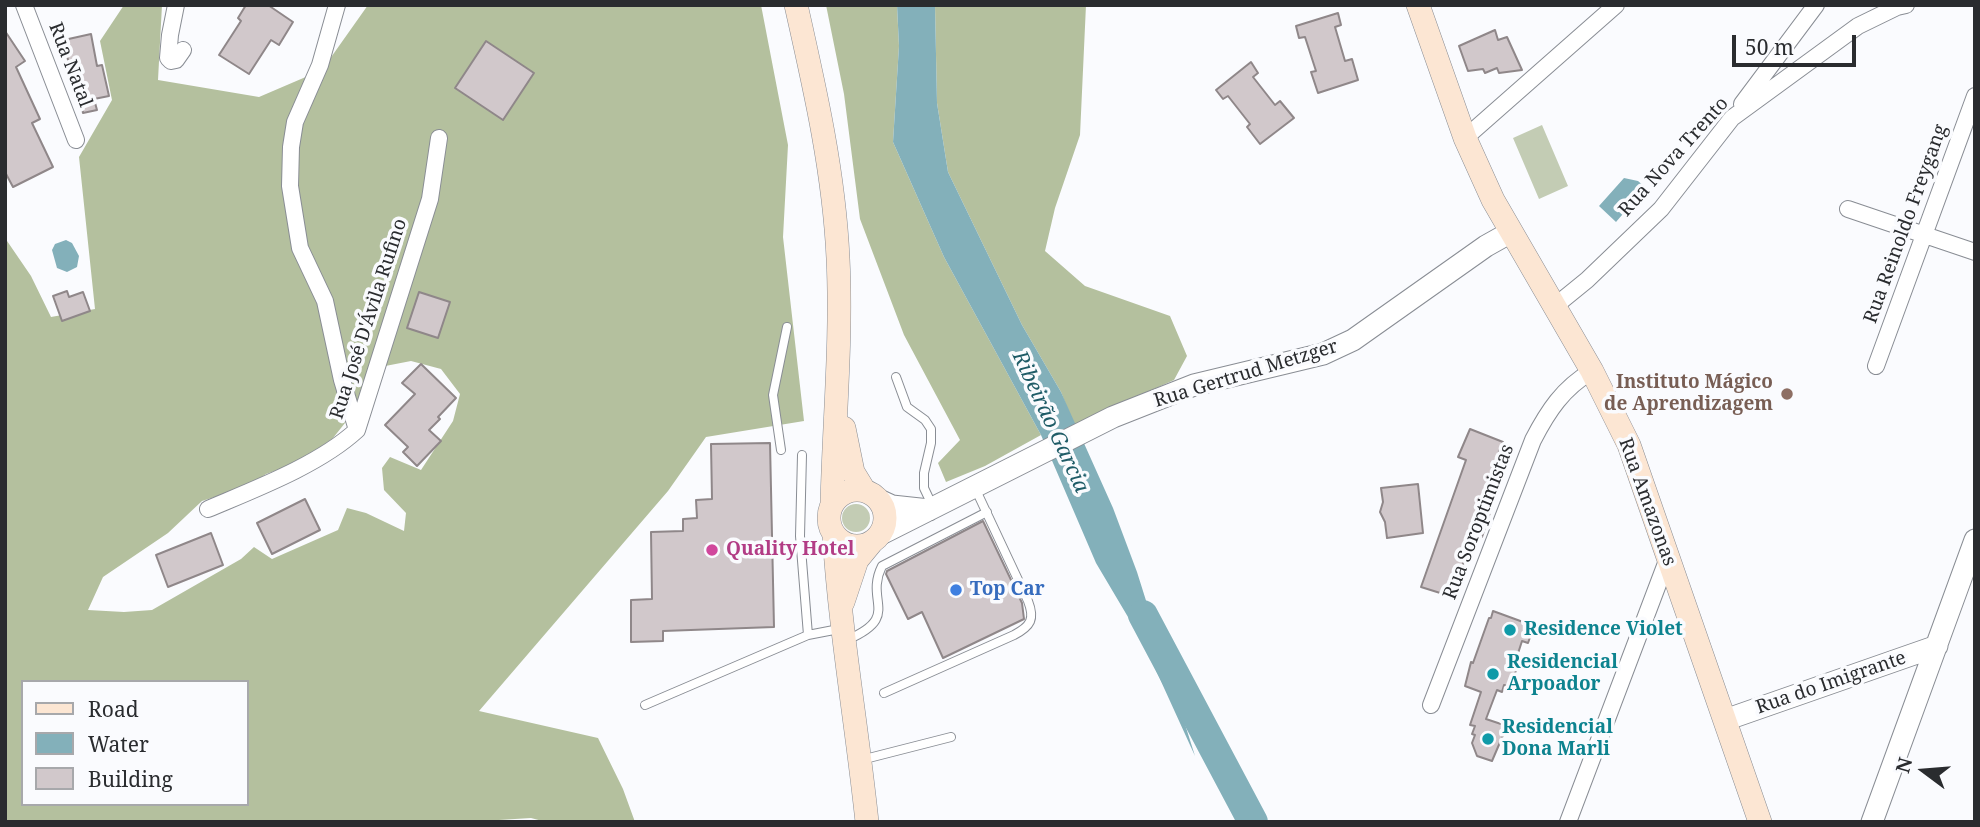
<!DOCTYPE html>
<meta charset="utf-8">
<style>
body{margin:0}
#map{position:relative;width:1980px;height:827px;overflow:hidden;background:#fafbfe;font-family:"Noto Serif",serif}
canvas{display:block}
.frame{position:absolute;inset:0;border:7px solid #2a2c2f;pointer-events:none}
.legend{position:absolute;left:21px;top:680px;width:228px;height:126px;box-sizing:border-box;background:#fafbfe;border:2px solid #a7a8ab;margin:0;padding:9px 12px;list-style:none;font-size:21px;color:#2a2c2f}
.legend li{display:flex;align-items:center;gap:14px;height:35px}
.legend b{width:35px;border:2px solid #a7a8ab}
.north{position:absolute;left:1889px;top:736px;width:70px;height:70px;-webkit-text-stroke:5px #fafbfe;paint-order:stroke;rotate:286deg;font-size:19px;font-weight:700;line-height:28px;text-align:center;color:#2a2c2f}
.north::after{content:'';display:block;margin:auto;width:24px;height:32px;background:#2a2c2f;clip-path:polygon(50% 0,100% 100%,50% 72%,0 100%)}
.scale{position:absolute;left:1732px;top:35px;width:124px;height:32px;box-sizing:border-box;border:4px solid #2a2c2f;border-top:0;padding-left:9px;font-size:21px;line-height:24px;white-space:nowrap;color:#2a2c2f;-webkit-text-stroke:5px #fafbfe;paint-order:stroke}
</style>
<div id="map">
<canvas width="1980" height="827"></canvas>
<div class="frame"></div>
<ul class="legend">
<li><b style="height:9px;background:#fce6d3"></b>Road</li>
<li><b style="height:19px;background:#83b0ba"></b>Water</li>
<li><b style="height:19px;background:#d1c8cb"></b>Building</li>
</ul>
<div class="north">N</div>
<div class="scale">50 m</div>
</div>
<script>
const g = document.querySelector('canvas').getContext('2d');
g.lineJoin = 'round';
function fillPath(path, color) { g.fillStyle = color; g.fill(path, 'evenodd'); }
function strokePath(path, color, width, dash) { g.strokeStyle = color; g.lineWidth = width; g.lineCap = dash ? 'butt' : 'round'; g.setLineDash(dash || []); g.stroke(path); }
function label(font, color, halo, rows, align = 'center') {
  g.font = font + ' "Noto Serif",serif'; g.lineWidth = 7; g.setLineDash([]); g.textBaseline = 'middle'; g.strokeStyle = halo; g.fillStyle = color; for (const [text, x, y, turn = 0] of rows) {
    g.save(); g.translate(x, y); g.rotate((+turn || 0) * Math.PI / 180); g.textAlign = isNaN(turn) ? turn : align; if (halo) g.strokeText(text, 0, 0); g.fillText(text, 0, 0); g.restore();
  }
}
fillPath(new Path2D(`
 M1542 125 1568 186 1539 199 1513 138Z
 M842 518a14 14 0 1 1 28 0a14 14 0 1 1-28 0Z`), '#c3ccb4');
fillPath(new Path2D(`
 M124 5H162L158 80 259 97 322 70 368 5H761L788 145 783 237 804 421 706 437 668 491 479 711 598 738 623 789 635 822H546L531 818 467 822H5V238L31 276 51 317 95 309 79 157 112 100 100 41ZM411 361 441 369 460 394 453 421 421 470 390 457 382 468 384 490 406 513 404 531 366 513 347 508 338 530 272 559 254 547 241 559 152 610 124 612 88 610 103 577 168 533 202 501 249 486 266 474 300 462 333 438 365 398 375 368ZM23 682H247V804H23Z
 M826 5H897L899 46 893 142 944 257 1041 435 985 466 946 482 938 463 960 440 904 335 860 219 844 94Z
 M935 5H1086L1080 135 1055 208 1045 251 1085 286 1170 316 1187 356 1174 380 1074 425 1061 392 1022 325 948 172 937 103Z`), '#b4c09e');
fillPath(new Path2D(`
 M897 5H935L937 103 948 172 1022 325 1061 392 1113 508 1137 572 1195 756 1144 644 1096 563 1041 435 944 257 893 142 899 46Z
 M1624 178 1638 181 1652 193 1641 206 1634 201 1616 222 1599 206Z
 M66 240 72 243 79 256 77 267 67 272 57 268 52 250 55 244Z`), '#83b0ba');
strokePath(new Path2D(`
 M1143 615 1253 822`), '#83b0ba', 30);
const building = new Path2D(`
 M246 5H268L293 22 279 45 271 40 249 74 219 55 241 21 238 18Z
 M1338 13 1341 25 1335 27 1345 61 1352 59 1358 80 1318 93 1311 72 1316 71 1305 37 1299 38 1296 26Z
 M1495 30 1498 40 1507 37 1522 70 1499 73 1497 68 1485 73 1483 69 1468 71 1459 46Z
 M5 31 25 61 16 67 40 119 32 123 53 167 13 187 5 172Z
 M91 34 97 66 102 65 109 96 94 99 97 110 83 113 74 69 70 70 64 40Z
 M486 41 534 73 503 120 455 88Z
 M1251 62 1258 73 1253 77 1275 105 1280 101 1294 118 1260 144 1247 127 1250 124 1228 96 1223 99 1216 90Z
 M67 291 69 297 83 292 90 311 62 321 53 296Z
 M419 292 450 302 438 338 407 328Z
 M421 364 456 398 438 417 440 419 429 430 441 441 417 466 403 452 408 447 385 425 415 394 402 383Z
 M1470 429 1503 442 1487 481 1499 485 1482 537 1473 534 1463 564 1465 575 1457 583 1453 597 1421 587 1466 460 1458 457Z
 M770 443 774 627 663 631V641L631 642V600L652 599 651 532 683 531V519L697 518 696 500 712 499 711 444Z
 M1418 484 1423 533 1387 538 1385 522 1380 512 1383 502 1381 488Z
 M305 499 320 530 272 554 257 523Z
 M983 521 1022 603 1024 619 943 658 922 612 908 619 886 574 887 571Z
 M211 533 223 565 168 587 156 555Z
 M1493 611 1534 626 1528 643 1522 641 1513 669 1516 670 1511 687 1504 685 1502 692 1497 690 1486 719 1507 726 1492 761 1477 756 1472 743 1475 735 1472 734 1475 726 1470 725 1481 692 1465 686 1471 662 1473 663 1489 618H1491Z`);
fillPath(building, '#d1c8cb');
strokePath(building, '#8f8789', 2);
const service = new Path2D(`
 M896 377 907 407 925 420 931 429V443L924 473V488L933 507
 M781 450 773 395 787 327
 M802 455 800 536 808 635
 M847 640C902 616 864 602 882 566L987 512
 M884 693 1014 635C1031 626 1035 619 1028 601L975 488
 M645 705 808 635 839 629
 M861 760 951 737`);
const minor = new Path2D(`
 M24 5 76 140
 M176 5 170 35 168 58 171 61 176 60 183 50
 M337 5 320 65 295 122 291 147 290 186 300 248 325 301 342 380 357 430
 M1742 104 1816 5
 M1465 138 1616 5
 M1848 209 1975 252
 M1555 306 1587 280 1661 209 1732 118 1858 26 1897 7 1906 5
 M1876 366 1975 96
 M208 509C255 489 319 465 357 430L430 199 439 138
 M1431 705 1533 440C1548 411 1563 388 1592 371
 M1568 822 1668 558`);
const tertiary = new Path2D(`
 M879 500 892 506 929 510
 M879 535 1113 417 1194 385 1323 354 1353 340 1486 246 1511 232
 M1725 720 1937 646
 M1872 822 1975 540`);
const secondary = new Path2D(`
 M796 5C815 89 834 172 838 258 842 339 834 421 832 503
 M1418 5 1465 138 1493 200 1592 371 1629 445 1760 822
 M844 428 853 472 864 490
 M829 518a28 28 0 1 1 56 0a28 28 0 1 1-56 0Z
 M834 534C840 631 857 726 867 822
 M843 602 857 560 871 543`);
strokePath(service, '#898d94', 10);
strokePath(minor, '#898d94', 18);
strokePath(tertiary, '#898d94', 23);
strokePath(secondary, '#898d94', 24);
strokePath(service, '#fff', 8);
strokePath(minor, '#fff', 16);
strokePath(tertiary, '#fff', 21);
strokePath(secondary, '#fce6d3', 23);
for (const [x, y, r, color] of [
 [1787,394,7,"#8d6e63"],
 [712,550,7,"#d1479c"],
 [956,590,7,"#3f7fe0"],
 [1510,630,7,"#0f9aa8"],
 [1493,674,7,"#0f9aa8"],
 [1488,739,7,"#0f9aa8"]
]) { const dot = new Path2D(); dot.arc(x, y, r, 0, 2 * Math.PI); g.fillStyle = color; g.fill(dot); strokePath(dot, '#fafbfe', 2.5); }
label('19px', '#2a2c2f', '#fafbfe', [
 ["Rua Natal",70,65,69],
 ["Rua Nova Trento",1674,157,-48],
 ["Rua Reinoldo Freygang",1906,224,-70],
 ["Rua José D'Ávila Rufino",369,319,-72],
 ["Rua Gertrud Metzger",1246,374,-17],
 ["Rua Amazonas",1647,502,70],
 ["Rua Soroptimistas",1479,522,-69],
 ["Rua do Imigrante",1831,683,-19]
]);
label('bold 19px', '#785e54', '#fafbfe', [
 ["Instituto Mágico",1773,383],
 ["de Aprendizagem",1773,405]
], 'right');
label('bold 19px', '#b23c85', '#fafbfe', [
 ["Quality Hotel",726,550]
], 'left');
label('bold 19px', '#366cbe', '#fafbfe', [
 ["Top Car",970,590]
], 'left');
label('bold 19px', '#0d838f', '#fafbfe', [
 ["Residence Violet",1524,630],
 ["Residencial",1507,663],
 ["Arpoador",1507,685],
 ["Residencial",1502,728],
 ["Dona Marli",1502,750]
], 'left');
label('italic 21px', '#1f5c67', '#fafbfe', [
 ["Ribeirão Garcia",1050,422,65]
]);
</script>
